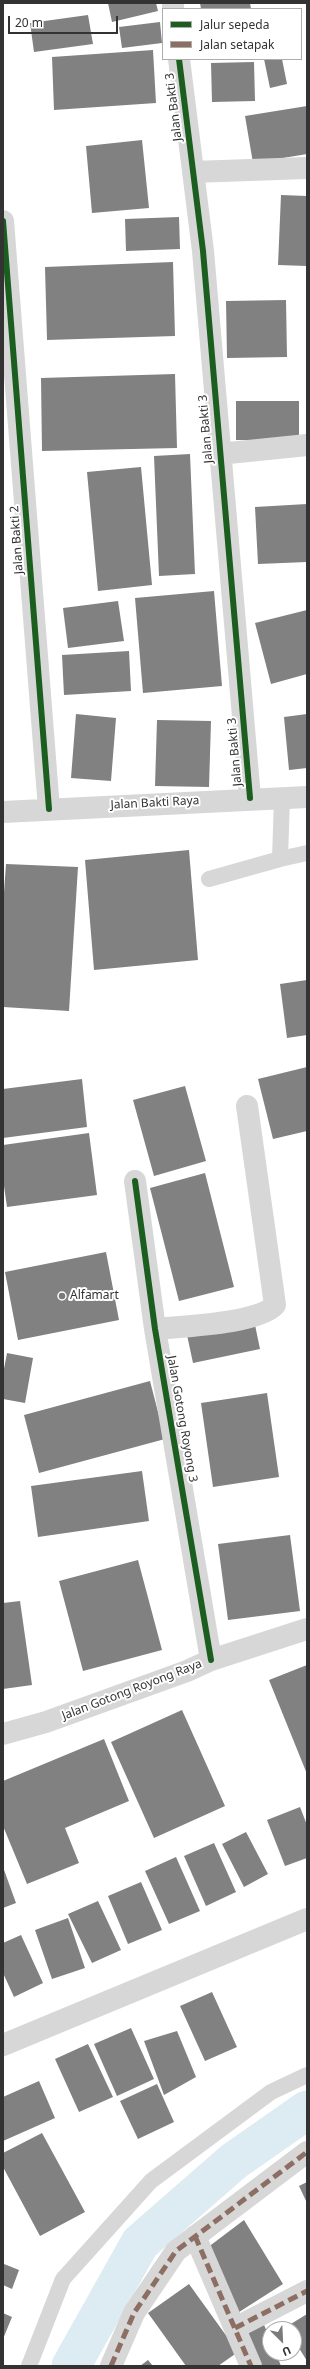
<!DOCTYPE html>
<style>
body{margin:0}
#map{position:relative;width:310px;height:2369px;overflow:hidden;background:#fff;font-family:"Noto Sans",sans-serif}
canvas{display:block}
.frame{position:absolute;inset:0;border:4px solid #333;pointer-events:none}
.legend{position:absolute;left:162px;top:8px;width:140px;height:52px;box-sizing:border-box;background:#fff;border:1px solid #adadad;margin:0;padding:5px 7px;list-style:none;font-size:12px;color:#333}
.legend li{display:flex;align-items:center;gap:8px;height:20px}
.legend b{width:20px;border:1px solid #adadad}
.north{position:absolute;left:262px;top:2321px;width:40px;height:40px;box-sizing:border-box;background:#fff;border:1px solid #adadad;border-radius:50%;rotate:156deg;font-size:11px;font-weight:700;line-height:16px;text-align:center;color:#333}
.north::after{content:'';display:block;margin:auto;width:14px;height:18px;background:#7a7a7a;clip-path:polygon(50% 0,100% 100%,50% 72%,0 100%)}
.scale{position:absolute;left:8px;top:16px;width:110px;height:18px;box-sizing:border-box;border:2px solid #333;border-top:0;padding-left:5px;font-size:12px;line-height:14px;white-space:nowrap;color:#333;-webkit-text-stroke:3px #fff;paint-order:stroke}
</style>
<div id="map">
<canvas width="310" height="2369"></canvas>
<div class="frame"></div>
<ul class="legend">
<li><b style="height:5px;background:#1b5e20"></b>Jalur sepeda</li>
<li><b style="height:5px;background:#8d6e63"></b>Jalan setapak</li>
</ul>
<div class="north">U</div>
<div class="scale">20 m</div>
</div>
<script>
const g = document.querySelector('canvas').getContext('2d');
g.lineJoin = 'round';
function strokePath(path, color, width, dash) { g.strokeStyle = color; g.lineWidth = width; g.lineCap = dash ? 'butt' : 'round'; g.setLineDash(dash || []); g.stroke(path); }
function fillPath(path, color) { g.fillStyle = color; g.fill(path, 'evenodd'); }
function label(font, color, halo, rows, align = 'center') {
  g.font = font + ' "Noto Sans",sans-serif'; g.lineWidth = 4; g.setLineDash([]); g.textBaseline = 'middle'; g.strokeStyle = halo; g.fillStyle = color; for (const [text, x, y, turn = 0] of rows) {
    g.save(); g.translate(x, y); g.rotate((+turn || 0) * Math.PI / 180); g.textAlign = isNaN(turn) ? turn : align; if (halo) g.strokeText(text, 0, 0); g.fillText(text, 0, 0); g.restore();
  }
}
strokePath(new Path2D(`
 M71 2366 140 2243 234 2161 307 2110`), '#ddebf3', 39);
fillPath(new Path2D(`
 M108 3H156L158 11 112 22Z
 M200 3H250L251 9H201Z
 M88 15 93 44 34 52 30 23Z
 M160 22 162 43 122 48 119 27Z
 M153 50 156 103 54 110 52 57Z
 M264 59H282L287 84 270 88Z
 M254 62 255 101 212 102 211 63Z
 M307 106V154L253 163 245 116Z
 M142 140 149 208 92 213 86 146Z
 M281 195 307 196V266L278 265Z
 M179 217 180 249 126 251 125 219Z
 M173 262 175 336 47 340 45 267Z
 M286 300 287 357 227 358 226 301Z
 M175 374 177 448 42 451 41 378Z
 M236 401H299V440H236Z
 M190 454 195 574 159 576 154 456Z
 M141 467 152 585 98 591 87 472Z
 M307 504V562L258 564 255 507Z
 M214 591 222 686 143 693 135 598Z
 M118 601 124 641 68 648 63 608Z
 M307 610V674L271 684 255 623Z
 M129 651 131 691 64 695 62 655Z
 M76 714 116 718 111 781 71 778Z
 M307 714V768L289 770 284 717Z
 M157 720 211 721 209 787 155 786Z
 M189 850 198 960 94 970 85 860Z
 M6 864 78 867 69 1011 3 1007V906Z
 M307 980V1035L287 1038 280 984Z
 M307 1067V1131L273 1139 258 1079Z
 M82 1079 87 1127 3 1138V1089Z
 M185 1086 206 1161 154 1176 133 1100Z
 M89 1133 97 1195 7 1207 3 1179V1145Z
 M205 1173 234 1287 179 1301 150 1188Z
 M106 1252 119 1320 18 1340 5 1272Z
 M254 1320 260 1349 193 1363 187 1335Z
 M7 1353 33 1358 25 1403 3 1399V1374Z
 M150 1381 165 1439 39 1473 24 1415Z
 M267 1393 279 1477 213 1487 201 1403Z
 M142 1471 149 1521 38 1537 31 1486Z
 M290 1535 300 1611 228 1620 218 1544Z
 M138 1560 162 1650 83 1671 59 1581Z
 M20 1601 32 1685 3 1689V1603Z
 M307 1665V1774L269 1680Z
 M182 1710 225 1806 154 1838 111 1742Z
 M104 1739 129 1801 65 1828 79 1863 27 1884 3 1826V1781Z
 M300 1807 307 1825V1858L285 1866 267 1820Z
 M246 1832 268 1874 244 1887 222 1844Z
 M214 1843 236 1892 206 1906 184 1856Z
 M176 1857 200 1911 169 1924 145 1871Z
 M3 1867 16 1903 3 1908Z
 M141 1882 162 1930 128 1944 108 1896Z
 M98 1901 121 1950 92 1963 68 1914Z
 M68 1918 85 1968 52 1979 35 1930Z
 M21 1935 43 1983 14 1997 3 1973V1943Z
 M212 1992 237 2047 205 2061 180 2006Z
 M131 2028 154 2079 117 2096 94 2044Z
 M177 2031 196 2077 164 2095 144 2041Z
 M88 2044 113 2097 79 2112 55 2059Z
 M39 2081 55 2118 3 2141V2097Z
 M157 2084 174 2122 138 2139 120 2101Z
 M42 2133 85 2212 40 2236 3 2167V2153Z
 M307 2182V2203L299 2186Z
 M244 2220 283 2284 236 2314 203 2251Z
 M4 2264 19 2270 12 2289 3 2285Z
 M189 2284 238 2352 218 2366H186L148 2313Z
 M3 2313 12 2317 3 2339Z
 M307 2314V2361L294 2340V2329H288L286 2327Z
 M262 2320 270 2339V2353H276L281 2366H255L240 2329Z
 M148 2360 153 2366H140Z`), '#818181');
strokePath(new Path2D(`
 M282 797 280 859 307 853
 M209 879 280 859
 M29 2366 63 2279 151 2181 271 2092 307 2075`), '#d7d7d7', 16);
strokePath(new Path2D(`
 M173 3V9
 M179 59 203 251 250 798
 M193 172 307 168
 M3 221 49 809
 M219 454 307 445
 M3 812 307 797
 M135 1181 155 1329 211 1660
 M155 1329C184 1326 257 1324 275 1305L247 1106
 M3 1734 46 1722 187 1671 211 1660 307 1629
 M3 2045 307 1919
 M195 2236 251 2366
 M235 2328 307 2291
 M111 2366 134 2313 176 2251 307 2152`), '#d7d7d7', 22);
strokePath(new Path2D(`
 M195 2236 251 2366
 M235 2328 307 2291
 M111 2366 134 2313 176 2251 307 2152`), '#8d6e63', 5, [10, 5]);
strokePath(new Path2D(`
 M179 59 203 251 250 798
 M3 221 49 809
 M135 1181 155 1329 211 1660`), '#1b5e20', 6);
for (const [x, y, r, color] of [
 [62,1296,4,"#7a7a7a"]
]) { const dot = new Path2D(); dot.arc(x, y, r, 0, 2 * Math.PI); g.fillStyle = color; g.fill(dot); strokePath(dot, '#fff', 1.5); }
label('12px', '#333', '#fff', [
 ["Jalan Bakti 3",174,107,-97],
 ["Jalan Bakti 3",206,429,-95],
 ["Jalan Bakti 2",17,540,-94],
 ["Jalan Bakti 3",235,752,-95],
 ["Jalan Bakti Raya",155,803,-3],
 ["Jalan Gotong Royong 3",182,1419,80],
 ["Jalan Gotong Royong Raya",132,1690,-21]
]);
label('12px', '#333', '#fff', [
 ["Alfamart",70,1296]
], 'left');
</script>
